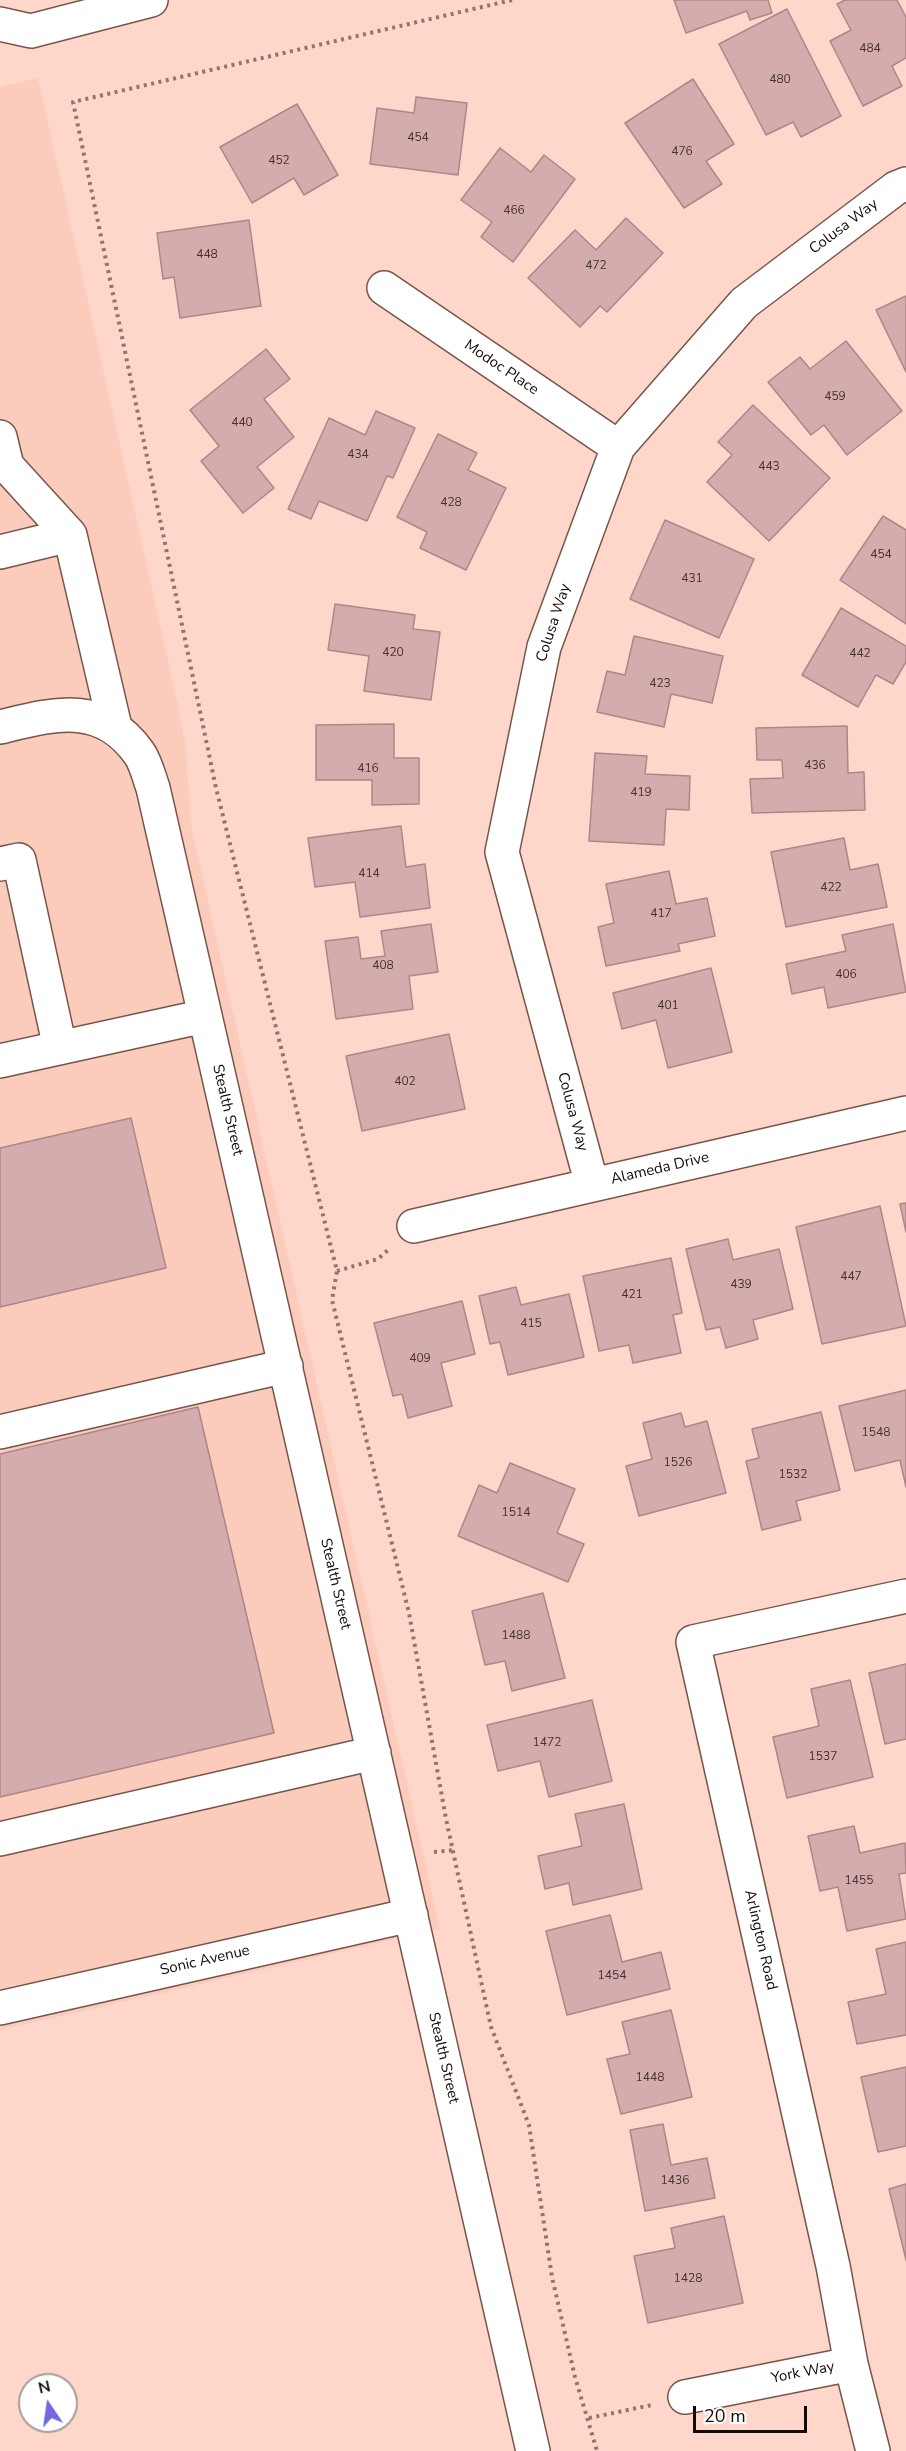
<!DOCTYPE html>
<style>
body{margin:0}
#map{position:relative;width:906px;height:2451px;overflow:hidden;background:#ffd7ca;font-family:"Nunito Sans",sans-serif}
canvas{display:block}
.north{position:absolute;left:18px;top:2373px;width:60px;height:60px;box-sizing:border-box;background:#fff;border:2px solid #a29d9b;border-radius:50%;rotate:347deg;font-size:16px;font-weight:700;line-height:24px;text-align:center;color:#160906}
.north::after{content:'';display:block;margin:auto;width:21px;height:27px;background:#7467e2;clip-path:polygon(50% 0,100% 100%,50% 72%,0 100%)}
.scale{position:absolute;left:693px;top:2406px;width:114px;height:27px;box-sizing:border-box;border:3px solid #160906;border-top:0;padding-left:8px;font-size:18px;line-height:21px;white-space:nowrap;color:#160906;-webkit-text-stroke:4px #fff;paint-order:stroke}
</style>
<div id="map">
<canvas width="906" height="2451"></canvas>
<div class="north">N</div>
<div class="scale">20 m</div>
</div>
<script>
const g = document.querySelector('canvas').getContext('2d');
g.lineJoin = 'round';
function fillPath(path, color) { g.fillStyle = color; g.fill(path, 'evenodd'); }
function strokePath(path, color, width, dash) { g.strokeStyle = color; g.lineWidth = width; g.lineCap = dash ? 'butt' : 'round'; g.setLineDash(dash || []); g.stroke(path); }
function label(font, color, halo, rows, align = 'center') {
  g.font = font + ' "Nunito Sans",sans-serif'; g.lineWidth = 6; g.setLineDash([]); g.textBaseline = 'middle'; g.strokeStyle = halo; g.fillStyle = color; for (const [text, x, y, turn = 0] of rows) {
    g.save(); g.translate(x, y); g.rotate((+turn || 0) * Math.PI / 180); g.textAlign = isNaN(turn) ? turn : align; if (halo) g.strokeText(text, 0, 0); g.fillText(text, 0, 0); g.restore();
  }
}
fillPath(new Path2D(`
 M38 78 178 705 185 743 192 831 440 1929 0 2030V87Z`), '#fbcbbc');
const building = new Path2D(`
 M674 0H768L772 13 750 20 747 11 686 33Z
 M845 0H897L906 17V58L892 66 902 86 863 106 830 41 851 30 837 4Z
 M787 9 841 116 801 137 793 122 766 135 719 44Z
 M693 79 734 144 706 161 722 184 684 208 625 123Z
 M416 97 467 103 458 175 370 164 377 108 414 113Z
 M297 104 338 175 304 195 294 178 252 203 220 147Z
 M500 148 531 172 544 155 575 179 513 262 481 237 492 222 461 200Z
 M626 218 663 253 607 312 600 306 580 327 528 278 575 230 596 250Z
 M249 220 261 306 180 318 174 277 163 279 157 233Z
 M906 296V372L876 310Z
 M846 341 902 411 847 455 824 425 811 435 768 382 800 357 810 369Z
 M266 349 290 379 264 399 294 437 257 467 274 488 243 513 201 461 219 446 190 410Z
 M753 405 830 478 769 541 707 482 732 455 718 442Z
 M376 411 415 428 393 478 387 476 367 521 319 501 311 519 288 509 329 418 365 435Z
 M438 434 477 453 468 470 506 488 466 570 420 548 427 532 397 517Z
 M883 516 906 530V624L840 580Z
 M665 520 754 559 719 638 630 599Z
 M335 604 415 615 413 629 440 632 431 700 364 691 369 656 328 650Z
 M841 608 906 646V662L893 684 876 675 858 707 802 675Z
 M634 636 723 656 712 703 671 694 664 727 597 712 607 671 625 675Z
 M394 724V758H419V804L372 805V780H316V725Z
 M847 726 848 773 864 772 865 810 752 813 750 779 783 778 782 760H757L756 728Z
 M595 753 647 756 645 774 690 776 689 810 666 809 664 845 589 841Z
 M401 826 406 867 425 864 430 908 360 917 355 882 315 887 308 838Z
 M844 838 850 870 878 864 887 907 786 927 771 852Z
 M669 871 676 904 707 898 715 936 678 944 680 951 606 966 598 927 614 923 606 884Z
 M431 924 438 972 409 976 413 1009 336 1019 325 941 358 937 361 959 385 956 381 931Z
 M893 924 906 992 828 1008 824 987 792 994 786 964 846 951 842 935Z
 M711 968 732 1052 668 1068 656 1020 622 1029 613 993Z
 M449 1034 465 1109 362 1131 346 1056Z
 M131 1118 166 1268 0 1307V1148Z
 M906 1203V1232L900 1204Z
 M880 1206 906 1326 822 1344 796 1227Z
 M728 1239 733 1260 779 1249 793 1309 753 1320 758 1339 726 1348 720 1327 706 1330 686 1249Z
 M671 1258 682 1313 673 1315 681 1353 633 1363 629 1345 599 1351 583 1276Z
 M516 1287 521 1305 569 1294 584 1357 508 1375 500 1342 490 1344 479 1296Z
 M462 1301 475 1354 441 1363 452 1406 408 1418 402 1394 393 1396 374 1323Z
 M906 1390V1487L900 1460 855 1471 839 1406Z
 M198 1407 274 1733 0 1797V1454Z
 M821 1412 840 1490 796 1501 801 1520 762 1530 746 1461 759 1458 752 1429Z
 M681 1413 685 1427 707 1421 726 1493 639 1516 626 1466 652 1459 643 1423Z
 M510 1463 575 1489 557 1533 584 1544 568 1582 458 1536 479 1485 497 1493Z
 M543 1593 565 1678 512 1691 505 1661 485 1665 472 1611Z
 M906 1664V1739L885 1744 869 1673Z
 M850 1680 873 1777 787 1798 773 1737 819 1726 811 1689Z
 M592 1700 612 1781 549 1797 540 1761 498 1771 487 1725Z
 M624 1804 642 1889 573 1905 569 1883 545 1889 538 1856 582 1846 575 1814Z
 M854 1826 860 1853 905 1843 906 1873 899 1874 906 1919 847 1931 838 1887 820 1891 808 1836Z
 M610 1915 622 1962 661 1952 670 1989 567 2015 546 1931Z
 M906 1942V2035L857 2044 848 2002 886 1994 876 1949Z
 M671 2010 692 2097 621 2114 607 2059 630 2054 622 2022Z
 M906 2067V2146L878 2152 861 2077Z
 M663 2124 671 2165 707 2158 715 2198 645 2211 630 2130Z
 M906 2184V2260L889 2189Z
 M724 2216 743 2303 648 2323 634 2256 675 2248 671 2228Z`);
fillPath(building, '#d5acae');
strokePath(building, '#ad8688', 1.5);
const minor = new Path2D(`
 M0 24 31 31 151 0
 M384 288 618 447
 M0 437 7 466 70 535 115 727
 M0 552 70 535
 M0 727C54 714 101 700 139 753 146 763 149 777 153 788L533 2451
 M0 864 19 860 60 1048
 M0 1061 205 1016
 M592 1185 502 852 544 647 618 447 744 303 896 188 906 184
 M414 1226 906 1113
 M0 1432 286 1366
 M0 1839 374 1753
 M0 2008 411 1915
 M685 2397 851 2364
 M873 2451 851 2364 833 2266 693 1642 906 1596`);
strokePath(minor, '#77554b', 36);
strokePath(new Path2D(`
 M512 0 73 102 216 788 337 1271 332 1300 409 1613 446 1819 491 2027 529 2125 552 2277 575 2377 597 2451
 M337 1271 378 1259 389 1249
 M434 1852 454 1850
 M589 2418 652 2405`), '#90756d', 4, [3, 4.5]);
strokePath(minor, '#fff', 33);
label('12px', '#463230', null, [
 ["484",870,49],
 ["480",780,80],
 ["454",418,138],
 ["476",682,152],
 ["452",279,161],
 ["466",514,211],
 ["448",207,255],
 ["472",596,266],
 ["459",835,397],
 ["440",242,423],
 ["434",358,455],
 ["443",769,467],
 ["428",451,503],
 ["454",881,555],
 ["431",692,579],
 ["420",393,653],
 ["442",860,654],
 ["423",660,684],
 ["436",815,766],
 ["416",368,769],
 ["419",641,793],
 ["414",369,874],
 ["422",831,888],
 ["417",661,914],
 ["408",383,966],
 ["406",846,975],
 ["401",668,1006],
 ["402",405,1082],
 ["447",851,1277],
 ["439",741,1285],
 ["421",632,1295],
 ["415",531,1324],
 ["409",420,1359],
 ["1548",876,1433],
 ["1526",678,1463],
 ["1532",793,1475],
 ["1514",516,1513],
 ["1488",516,1636],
 ["1472",547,1743],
 ["1537",823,1757],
 ["1455",859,1881],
 ["1454",612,1976],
 ["1448",650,2078],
 ["1436",675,2181],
 ["1428",688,2279]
]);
label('15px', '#160906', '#fff', [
 ["Colusa Way",844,227,-37],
 ["Modoc Place",501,368,34],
 ["Colusa Way",554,623,-72],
 ["Stealth Street",227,1110,77],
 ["Colusa Way",572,1112,75],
 ["Alameda Drive",660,1169,-13],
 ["Stealth Street",335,1584,77],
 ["Arlington Road",760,1940,77],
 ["Sonic Avenue",205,1961,-13],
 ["Stealth Street",443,2058,77],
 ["York Way",803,2373,-11]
]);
</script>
